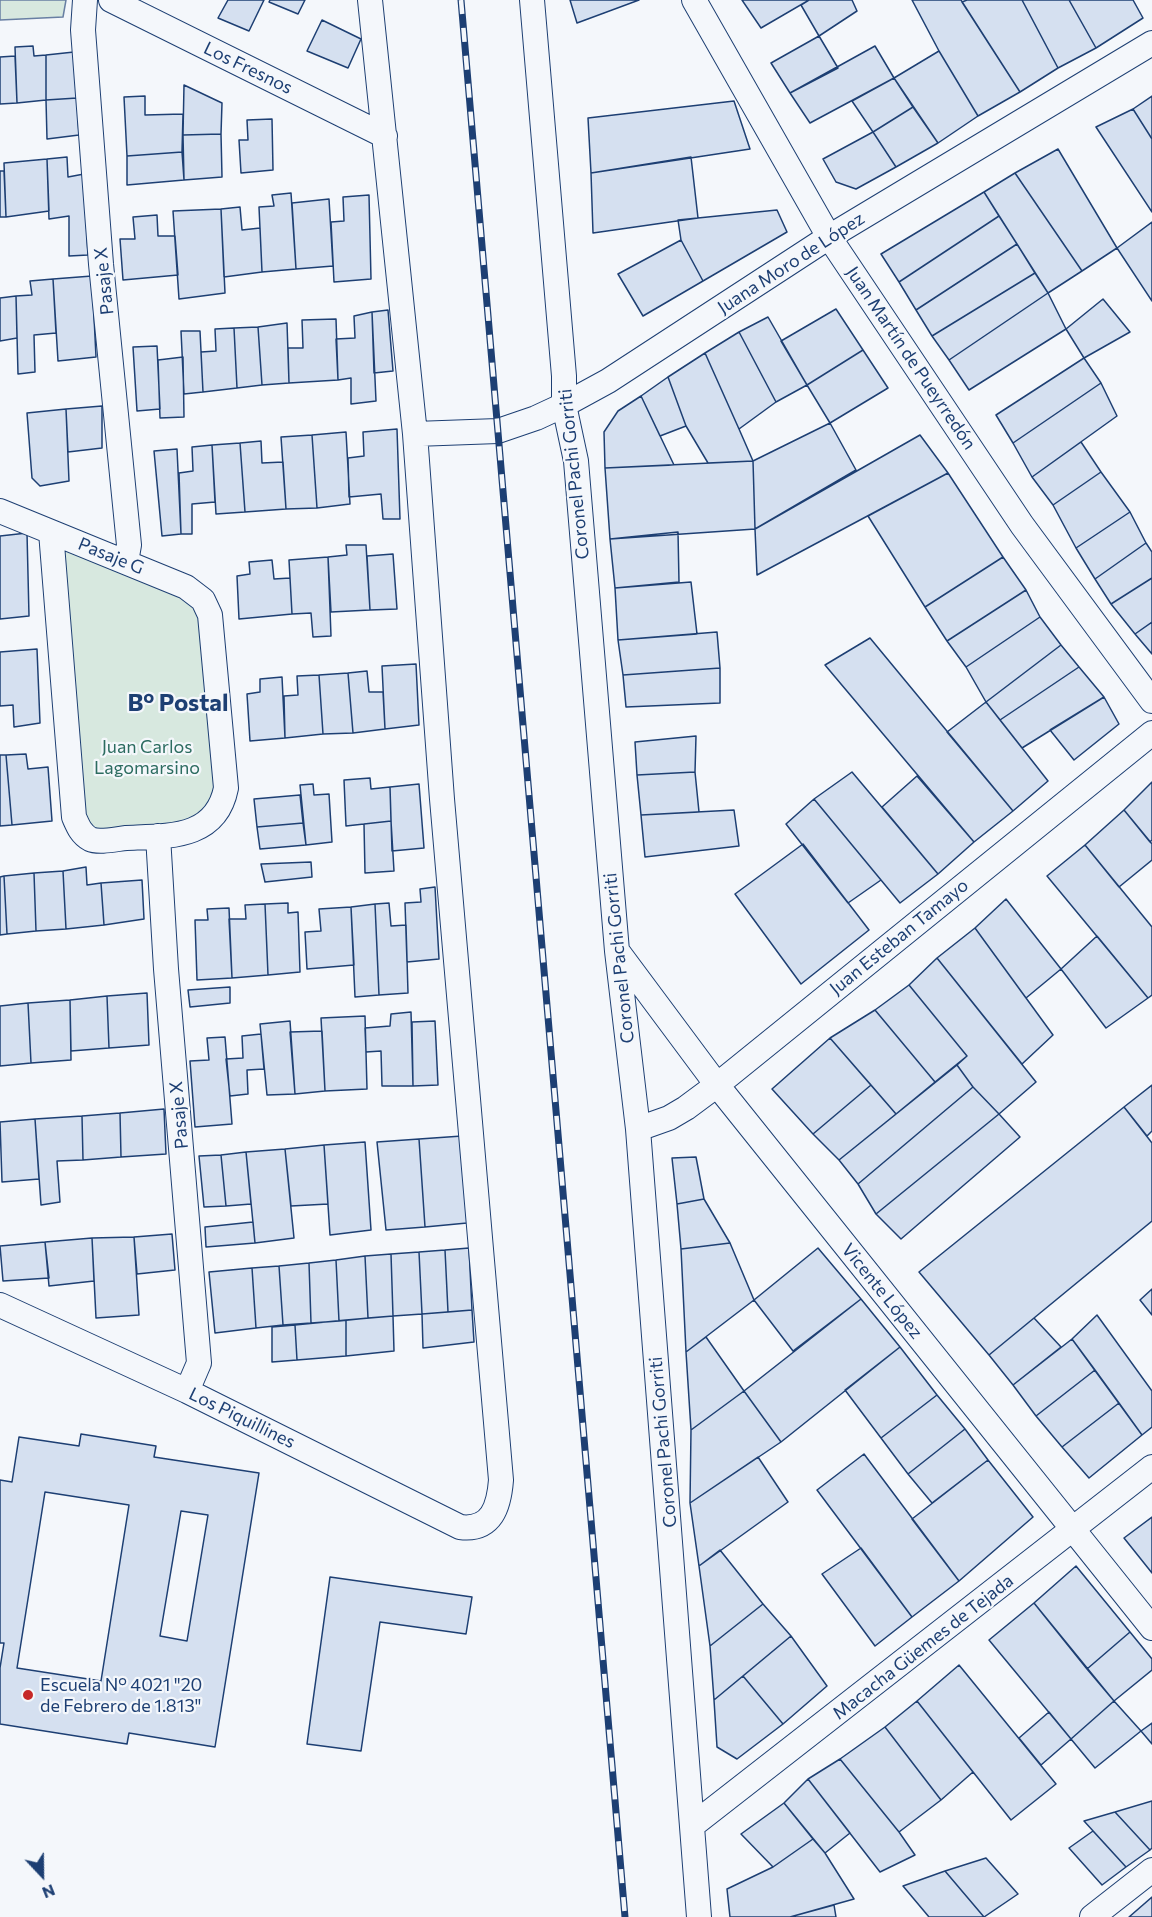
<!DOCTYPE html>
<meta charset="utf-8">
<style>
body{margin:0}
#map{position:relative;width:1152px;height:1917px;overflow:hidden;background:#f4f7fb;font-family:Commissioner,sans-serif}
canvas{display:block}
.north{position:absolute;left:12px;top:1845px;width:60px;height:60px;-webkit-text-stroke:4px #f4f7fb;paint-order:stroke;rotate:158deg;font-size:16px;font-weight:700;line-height:24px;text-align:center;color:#1d3f73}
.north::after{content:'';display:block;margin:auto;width:21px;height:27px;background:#1d3f73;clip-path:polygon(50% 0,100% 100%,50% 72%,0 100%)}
</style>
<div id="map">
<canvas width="1152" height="1917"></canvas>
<div class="north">N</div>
</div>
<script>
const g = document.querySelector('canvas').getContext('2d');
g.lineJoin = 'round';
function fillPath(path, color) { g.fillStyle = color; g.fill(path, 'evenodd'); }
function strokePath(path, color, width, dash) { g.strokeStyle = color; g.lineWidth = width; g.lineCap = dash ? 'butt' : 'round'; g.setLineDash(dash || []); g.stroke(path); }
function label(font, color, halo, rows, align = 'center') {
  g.font = font + ' Commissioner,sans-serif'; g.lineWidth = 4.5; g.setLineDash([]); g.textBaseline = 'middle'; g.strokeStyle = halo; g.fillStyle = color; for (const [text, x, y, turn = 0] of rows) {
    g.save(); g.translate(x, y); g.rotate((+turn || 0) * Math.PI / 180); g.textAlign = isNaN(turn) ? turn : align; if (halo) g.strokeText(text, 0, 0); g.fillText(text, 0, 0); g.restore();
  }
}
const green = new Path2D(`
 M0 0H66L63 17 0 20Z
 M51 532 203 600 226 782 205 825 82 833Z`);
fillPath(green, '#d7e8df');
strokePath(green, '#687fa3', 1.5);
const building = new Path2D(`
 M228 0H264L249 31 218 18Z
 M270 0H305L298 14 269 2Z
 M570 0H639L577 23Z
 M742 0H809L761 28Z
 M809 0H852L857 11 819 36 801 5Z
 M912 0H961L1020 92 978 116 939 51Z
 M967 0H1022L1058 68 1020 92 962 2Z
 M1022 0H1069L1096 48 1058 68Z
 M1069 0H1133L1143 18 1096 48Z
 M322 20 361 39 348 68 307 51Z
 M819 36 838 68 790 93 771 63Z
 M33 46 34 56 46 55V100L17 103 15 47Z
 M875 46 894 78 810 123 790 93Z
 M939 51 978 116 938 143 894 78Z
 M74 52 77 98 46 100V55Z
 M15 56 17 103 0 104V57Z
 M894 78 913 107 873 132 852 101Z
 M184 85 222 103 221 134 183 135Z
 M145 96V115L183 114 182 152 127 156 124 97Z
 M1152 96V139L1133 109Z
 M77 98 79 135 47 139 46 100Z
 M734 101 750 149 591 173 588 118Z
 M913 107 938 143 896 167 873 132Z
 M1133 109 1152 139V212L1096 127Z
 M272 119 273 170 241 173 239 140H248L247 120Z
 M873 132 896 167 856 189 836 182 823 159Z
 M221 134 222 177 184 180 183 135Z
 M1058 149 1117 248 1082 271 1015 173Z
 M182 152 184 180 127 185V156Z
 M67 157 68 177 84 174 88 255 69 256V216L49 219 47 159Z
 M691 157 698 218 593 233 591 173Z
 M47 159 49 211 6 217 4 163Z
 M0 171H4L6 217H0Z
 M1015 173 1082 271 1048 293 984 192Z
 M984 192 999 216 899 282 881 254Z
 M291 193 296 269 262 272 259 207 274 206 272 195Z
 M369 195 371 279 334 282 331 222 344 221 343 197Z
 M329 199 333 266 296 269 292 203Z
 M240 207 242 230 260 228 262 272 224 277 221 209Z
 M221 209 225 293 179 299 173 211Z
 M777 210 787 232 703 281 681 240 678 220Z
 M157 215 158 236H175L178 275 123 280 120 239H135L133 217Z
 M999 216 1017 244 916 310 899 282Z
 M1152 222V301L1117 248Z
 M681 240 703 281 643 316 618 274Z
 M1017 244 1035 273 932 336 916 310Z
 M1035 273 1048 293 949 360 932 336Z
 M92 276 96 357 58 361 53 279Z
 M53 279 56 333 34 335 35 372 18 374 16 296 32 295 30 281Z
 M1048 293 1066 329 969 390 949 360Z
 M16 296 17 338 0 341V298Z
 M1103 299 1130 332 1084 358 1066 329Z
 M836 309 863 350 807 385 781 341Z
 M388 310 393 371 374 373 372 312Z
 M372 312 376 401 351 404V378L338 380 336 339 355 338 354 316Z
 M768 317 807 385 776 402 739 332Z
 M336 319 338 380 289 383 288 348H303L302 320Z
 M287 323 289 383 262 385 258 327Z
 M258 327 262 385 237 388 234 328Z
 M234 328 237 388 203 392 201 352 216 351 215 329Z
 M181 331H200L203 392 184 394Z
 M739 332 776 402 739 429 705 353Z
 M157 346 160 409 137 411 133 347Z
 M863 350 888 388 830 423 807 385Z
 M705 353 739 429 753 461 708 463 686 426 668 377Z
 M183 357 184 417 160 418 158 360Z
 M1084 358 1101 383 1013 443 996 415Z
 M668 377 686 426 660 436 641 396Z
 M1101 383 1117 416 1032 477 1013 443Z
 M641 396 674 465 605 468 604 432 618 411Z
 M102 406V448L68 452 66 409Z
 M66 409 69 481 40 486 32 478 27 413Z
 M830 423 856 470 755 529 753 461Z
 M397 429 400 519H383L381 494 349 497 348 458 364 456 363 432Z
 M346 432 350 504 317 508 312 435Z
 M312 435 317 508 286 509 281 437Z
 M920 435 948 473 757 575 755 529Z
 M261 441 262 463 283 462 286 509 245 512 240 443Z
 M1081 442 1101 472 1053 505 1032 477Z
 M240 443 245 512 216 514 212 445Z
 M212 445 215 502 192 504V534H181L179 473 193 471 192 447Z
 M177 449 181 534 162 536 154 451Z
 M753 461 755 529 610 539 605 468Z
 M1101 472 1130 512 1076 548 1053 505Z
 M948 473 1003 557 925 607 868 516Z
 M1130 512 1146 543 1095 579 1076 548Z
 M678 532 679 582 615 588 610 539Z
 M27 533 29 616 0 619V536Z
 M1146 543 1152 552V578L1111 604 1095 579Z
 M346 545H366L370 610 331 612 328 557 347 555Z
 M393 554 397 609 370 610 367 556Z
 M328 557 331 636 313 637 311 613 292 614 289 560Z
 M1003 557 1026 590 947 641 925 607Z
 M272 560 274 579 290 578 292 614 239 619 237 576 250 574 249 562Z
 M1152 578V622L1135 634 1111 604Z
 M691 582 697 634 618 640 615 588Z
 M1026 590 1040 617 966 667 947 641Z
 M1040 617 1061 645 986 702 966 667Z
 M1152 622V654L1135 634Z
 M717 632 720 668 623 675 618 640Z
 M870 638 1013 811 974 842 825 665Z
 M1061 645 1079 667 1000 720 986 702Z
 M37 649 40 723 14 727 13 705 0 706V652Z
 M416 664 419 725 385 729 382 666Z
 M1079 667 1104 697 1022 748 1000 720Z
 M720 668V703L626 707 623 675Z
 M367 671 369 692H383L385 729 353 733 348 673Z
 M348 673 353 733 323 734 319 675Z
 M319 675 323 734 285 738 284 696 298 695 297 676Z
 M282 677 285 738 250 741 247 694 260 692V679Z
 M1104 697 1119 724 1074 760 1050 730Z
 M986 702 1048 781 1013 811 947 732Z
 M696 736 695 772 637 775 635 742Z
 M26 754 28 769 48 767 52 821 12 825 6 755Z
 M0 755H6L12 825 0 826Z
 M695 772 699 812 641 815 637 775Z
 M852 772 938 874 900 903 814 799Z
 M917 776 974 842 938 874 882 807Z
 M370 778 371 789 390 787 391 821 346 826 344 780Z
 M1152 782V840L1150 842 1124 810Z
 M313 784 314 795 329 794 332 842 306 845 300 785Z
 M419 784 424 848 392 851 390 787Z
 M300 795 303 823 257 827 254 799Z
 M814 799 881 880 848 903 786 824Z
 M734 810 739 846 645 857 641 815Z
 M1124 810 1152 844V860L1119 887 1085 845Z
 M391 821 394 871 365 873 364 824Z
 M303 823 306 845 260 849 257 827Z
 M803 844 869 930 801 984 735 894Z
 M1085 845 1152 927V995L1148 998 1047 876Z
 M311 862 312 877 265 882 261 864Z
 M86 867 87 885 101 883 104 925 66 929 63 871Z
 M63 871 66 929 36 931 34 873Z
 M34 873 36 931 7 934 4 876Z
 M4 876 7 934 0 935V877Z
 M142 880 144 919 104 925 101 883Z
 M435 887 439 959 407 962 405 903 421 902 420 889Z
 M1006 899 1061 969 1026 998 975 928Z
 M288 903V913L298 912 300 972 268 975 265 904Z
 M389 903 391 926 406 925 408 993 379 995 375 904Z
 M265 904 268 975 232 978 229 919H246L245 905Z
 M375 904 379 995 355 997 351 907Z
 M351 907 354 965 307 969 305 932 321 931 319 909Z
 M229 908 232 978 197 980 195 920H208L207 909Z
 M975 928 1053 1035 1022 1064 937 958Z
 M1097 936 1148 998 1106 1028 1061 969Z
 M937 958 1036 1082 999 1114 973 1087 957 1065 967 1056 909 985Z
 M909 985 967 1056 935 1082 875 1010Z
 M230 987V1003L190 1007 188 990Z
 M147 993 149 1045 109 1048 107 996Z
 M107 996 109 1048 71 1051 70 1000Z
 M70 1000 71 1060 31 1063 28 1003Z
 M28 1003 31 1063 0 1066V1006Z
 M875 1010 935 1082 896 1114 830 1038Z
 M411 1012 413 1086H382L381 1051 366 1052 365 1028 390 1026 391 1014Z
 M365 1016 367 1089 325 1091 321 1018Z
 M290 1021 295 1094 267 1095 260 1024Z
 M435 1021 438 1085 413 1086 412 1022Z
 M322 1031 325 1091 295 1094 290 1032Z
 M261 1034 264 1069 247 1070 248 1094 230 1096 226 1059 243 1058 242 1036Z
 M225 1037 232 1124 195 1127 190 1061 209 1060 207 1038Z
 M830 1038 871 1085 813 1134 772 1089Z
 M957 1065 973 1087 858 1184 839 1160Z
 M871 1085 896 1114 839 1160 813 1134Z
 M1152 1085V1131L1147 1136 1124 1107Z
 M973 1087 999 1114 876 1214 858 1184Z
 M1124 1107 1152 1143V1221L989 1355 919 1272Z
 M164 1109 166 1154 121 1157 120 1113Z
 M120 1113 121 1157 83 1160 82 1116Z
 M999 1114 1020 1137 901 1239 876 1214Z
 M82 1116 83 1160 57 1161 60 1202 41 1205 35 1119Z
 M35 1119 39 1179 2 1182 0 1122Z
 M462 1136 467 1223 425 1227 419 1139Z
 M419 1139 425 1227 386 1230 377 1142Z
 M365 1142 371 1230 330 1235 324 1145Z
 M324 1145 328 1204 291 1206 285 1149Z
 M285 1149 294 1238 255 1243 246 1152Z
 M246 1152 251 1204 226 1206 221 1155Z
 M221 1155 226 1206 204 1207 199 1156Z
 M696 1157 704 1199 677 1204 672 1158Z
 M704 1199 730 1243 681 1249 677 1204Z
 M253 1222 255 1243 206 1247 205 1227Z
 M172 1234 175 1270 137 1274 134 1237Z
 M134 1237 139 1315 96 1318 92 1238Z
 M92 1238 94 1281 49 1286 45 1242Z
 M45 1242 49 1278 3 1281 0 1246Z
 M730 1243 754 1300 686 1352 681 1249Z
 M469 1248 472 1310 448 1312 445 1250Z
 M818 1248 861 1299 793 1351 754 1300Z
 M445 1250 448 1312 422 1314 419 1252Z
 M419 1252 422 1314 393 1316 391 1254Z
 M391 1254 393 1316 368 1318 365 1256Z
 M365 1256 368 1318 339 1321 336 1260Z
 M336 1260 339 1321 311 1323 309 1263Z
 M309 1263 311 1323 283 1325 279 1266Z
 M279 1266 283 1325 256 1328 252 1268Z
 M252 1268 256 1328 215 1333 209 1272Z
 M1152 1289V1315L1140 1300Z
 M861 1299 900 1347 781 1442 744 1391Z
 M472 1310 474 1342 423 1348 422 1314Z
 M1097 1315 1152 1391V1427L1142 1435 1072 1339Z
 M393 1316 394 1351 346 1356V1320Z
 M1034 1318 1061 1347 1013 1385 989 1355Z
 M346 1320V1356L297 1360 295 1325Z
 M295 1325 297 1360 272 1362V1327Z
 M706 1337 744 1391 691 1430 686 1352Z
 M1072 1339 1095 1370 1036 1416 1013 1385Z
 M900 1347 937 1395 881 1438 845 1390Z
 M1095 1370 1119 1403 1062 1447 1036 1416Z
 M744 1391 781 1442 690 1503 691 1430Z
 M937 1395 965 1429 908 1474 881 1438Z
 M1119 1403 1142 1435 1089 1478 1062 1447Z
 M965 1429 988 1460 932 1503 908 1474Z
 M81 1434 156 1446 154 1457 259 1473 215 1747 129 1733 127 1744 0 1724V1668L4 1643H0V1480L12 1482 19 1437 79 1446ZM45 1492 129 1505 101 1681 17 1668ZM181 1511 208 1515 187 1641 160 1636Z
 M864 1454 959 1581 912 1617 817 1490Z
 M758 1457 788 1502 699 1566 690 1503Z
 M988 1460 1033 1517 959 1581 912 1519Z
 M1152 1517V1573L1124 1538Z
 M861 1548 912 1617 875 1646 822 1574Z
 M720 1550 763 1604 710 1646 699 1566Z
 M1076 1566 1130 1632 1087 1669 1034 1603Z
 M330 1577 472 1597 466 1634 380 1622 361 1751 307 1744Z
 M1034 1603 1114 1701 1071 1739 989 1640Z
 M763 1604 791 1636 714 1700 710 1646Z
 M1130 1632 1152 1659V1670L1114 1701 1087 1669Z
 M791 1636 827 1686 783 1724 743 1676Z
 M959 1665 1056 1784 1011 1820 917 1701Z
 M743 1676 783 1724 737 1759 717 1747 714 1700Z
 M917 1701 973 1772 941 1800 885 1727Z
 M1114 1701 1141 1731 1095 1768 1071 1739Z
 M1049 1712 1071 1739 1041 1765 1019 1738Z
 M1152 1723V1744L1141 1731Z
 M885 1727 941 1800 899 1832 840 1759Z
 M840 1759 899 1832 915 1855 880 1872 808 1779Z
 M808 1779 850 1833 825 1853 784 1803Z
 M1152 1801V1848L1150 1850 1115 1812Z
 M784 1803 813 1839 773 1867 741 1834Z
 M1115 1812 1150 1850 1126 1867 1084 1821Z
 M1093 1831 1126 1867 1102 1885 1069 1848Z
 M813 1839 825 1853 854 1899 790 1917H730L727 1889 773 1867Z
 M986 1858 1018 1894 984 1917 945 1871Z
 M945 1871 984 1917H929L903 1886Z
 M1152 1897V1917H1129Z
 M834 1905 836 1917H790Z`);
fillPath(building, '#d5e0f0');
strokePath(building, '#1d3f73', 1.5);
const minor = new Path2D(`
 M85 0 83 30 101 264 129 545 126 562
 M111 0 385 136
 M532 0 564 376V405L576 461 617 951 638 1129 699 1917
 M694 0 829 237 1022 525 1152 701
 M415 434 498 431 536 418 564 405 608 381 829 237 1152 43
 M0 511 186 587 203 600 210 615 226 788C216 839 169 836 126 838 116 839 99 843 90 839 81 834 78 826 74 817L51 532
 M158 836 166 969 199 1363 187 1391
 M618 952 717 1085 1152 1628
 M638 1129 669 1118 686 1108 717 1085 1152 733
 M0 1305 187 1391 460 1527C492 1531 499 1506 501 1480L442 799 415 434 370 0
 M693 1825 1152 1467
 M1092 1917 1152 1870`);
strokePath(minor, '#1d3f73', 26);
strokePath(minor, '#f4f7fb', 24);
const rail = new Path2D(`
 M461 0 625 1917`);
strokePath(rail, '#1d3f73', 7);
strokePath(rail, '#f4f7fb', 4.5, [14]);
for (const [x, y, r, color] of [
 [28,1695,6,"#c62828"]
]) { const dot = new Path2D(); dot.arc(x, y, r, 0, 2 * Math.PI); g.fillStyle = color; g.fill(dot); strokePath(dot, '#f4f7fb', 2); }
label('18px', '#1d3f73', '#f4f7fb', [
 ["Los Fresnos",248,68,26],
 ["Juana Moro de López",791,263,-33],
 ["Pasaje X",104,281,-96],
 ["Juan Martín de Pueyrredón",911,358,56],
 ["Coronel Pachi Gorriti",574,474,-96],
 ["Pasaje G",111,556,22],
 ["Juan Esteban Tamayo",899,937,-39],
 ["Coronel Pachi Gorriti",619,958,-96],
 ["Pasaje X",179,1115,-95],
 ["Vicente López",882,1291,51],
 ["Los Piquillines",242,1418,26],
 ["Coronel Pachi Gorriti",663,1442,-95],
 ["Macacha Güemes de Tejada",923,1647,-38]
]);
label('18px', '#2c6c60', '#f4f7fb', [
 ["Juan Carlos",147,747],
 ["Lagomarsino",147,768]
]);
label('18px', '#1d3f73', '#f4f7fb', [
 ["Escuela N° 4021 \"20",40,1685],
 ["de Febrero de 1.813\"",40,1706]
], 'left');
label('bold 24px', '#1d3f73', '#f4f7fb', [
 ["Bº Postal",178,703]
]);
</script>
